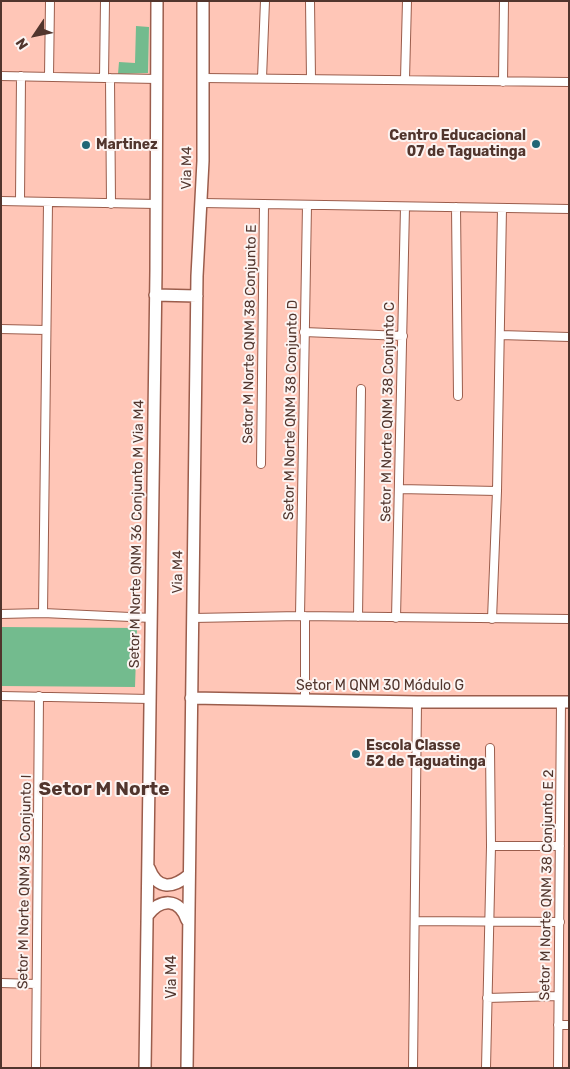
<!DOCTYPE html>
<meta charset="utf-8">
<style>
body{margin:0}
#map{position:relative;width:570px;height:1069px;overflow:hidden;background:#ffc6b7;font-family:Rubik,sans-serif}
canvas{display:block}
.frame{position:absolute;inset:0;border:2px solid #51352d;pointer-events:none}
.north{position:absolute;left:10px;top:10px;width:50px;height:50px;-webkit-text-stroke:4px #fcf4f2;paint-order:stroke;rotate:236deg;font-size:14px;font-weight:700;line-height:20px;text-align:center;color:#51352d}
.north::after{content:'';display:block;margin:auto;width:18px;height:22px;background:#51352d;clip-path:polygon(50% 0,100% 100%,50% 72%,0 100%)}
</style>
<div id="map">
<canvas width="570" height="1069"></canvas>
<div class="frame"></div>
<div class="north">N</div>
</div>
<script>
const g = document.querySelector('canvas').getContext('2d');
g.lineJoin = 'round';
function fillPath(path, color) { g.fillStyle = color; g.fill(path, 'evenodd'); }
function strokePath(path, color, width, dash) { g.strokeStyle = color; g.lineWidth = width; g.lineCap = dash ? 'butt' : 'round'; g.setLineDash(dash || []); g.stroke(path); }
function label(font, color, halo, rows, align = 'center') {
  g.font = font + ' Rubik,sans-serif'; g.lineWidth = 4; g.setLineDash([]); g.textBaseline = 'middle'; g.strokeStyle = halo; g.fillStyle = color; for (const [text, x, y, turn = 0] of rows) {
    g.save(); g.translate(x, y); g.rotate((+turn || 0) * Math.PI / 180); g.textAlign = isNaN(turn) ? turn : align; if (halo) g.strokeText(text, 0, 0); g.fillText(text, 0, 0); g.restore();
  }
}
fillPath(new Path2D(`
 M136 26 149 27 148 73 118 74 119 62 135 63Z
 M1 627 137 628 135 687 1 686Z`), '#73bb8e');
const street = new Path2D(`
 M310 1 311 79
 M1 76 157 79
 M49 76 50 1
 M104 78 105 1
 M110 78 111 204
 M204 78 569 82
 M262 78 265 1
 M405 79 407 1
 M503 82 504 1
 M1 201 156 204
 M20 201 21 76
 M202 203 569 209
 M456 207 458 396
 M1 329 46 330
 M304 332 403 336
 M500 335 569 337
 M261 464 264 204
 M399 489 497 491
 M43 613 48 203
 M1 614 43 613 152 618
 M300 616 307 205
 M358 617 361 389
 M193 618 300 616 569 619
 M396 618 405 207
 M492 619 497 491 502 208
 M1 696 150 699
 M305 700V616
 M491 846H560
 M415 921 560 922
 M1 983 36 984
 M487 998 558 996
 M558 1025H569
 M36 1068 39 696
 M413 1068 417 702
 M486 1068 491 846 490 748
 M558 1068 561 702`);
const secondary = new Path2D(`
 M155 295 197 296
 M191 698 417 702H569
 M149 868C158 891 173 888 189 875
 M148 915C161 898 179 898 187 920
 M145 1068 156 271 157 1
 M187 1068 197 276 203 161V1`);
strokePath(street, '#9b5d4c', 10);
strokePath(secondary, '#9b5d4c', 14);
strokePath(street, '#fff', 8);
strokePath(secondary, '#fff', 11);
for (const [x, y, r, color] of [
 [536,144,5,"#206676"],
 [86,145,5,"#206676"],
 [356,754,5,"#206676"]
]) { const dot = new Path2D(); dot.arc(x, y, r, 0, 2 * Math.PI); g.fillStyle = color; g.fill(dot); strokePath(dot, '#fcf4f2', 2); }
label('bold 14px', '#51352d', '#fcf4f2', [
 ["Centro Educacional",526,136,"right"],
 ["07 de Taguatinga",526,152,"right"],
 ["Martinez",96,145],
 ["Escola Classe",366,746],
 ["52 de Taguatinga",366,762]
], 'left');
label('14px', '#51352d', '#fcf4f2', [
 ["Via M4",187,168,-89],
 ["Setor M Norte QNM 38 Conjunto E",250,334,-89],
 ["Setor M Norte QNM 38 Conjunto D",291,410,-89],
 ["Setor M Norte QNM 38 Conjunto C",388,412,-89],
 ["Setor M Norte QNM 36 Conjunto M Via M4",137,534,-89],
 ["Via M4",178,572,-89],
 ["Setor M QNM 30 Módulo G",380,686],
 ["Setor M Norte QNM 38 Conjunto I",25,882,-89],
 ["Setor M Norte QNM 38 Conjunto E 2",547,885,-89],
 ["Via M4",172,977,-90]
]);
label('bold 19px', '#51352d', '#fcf4f2', [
 ["Setor M Norte",104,790]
]);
</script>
